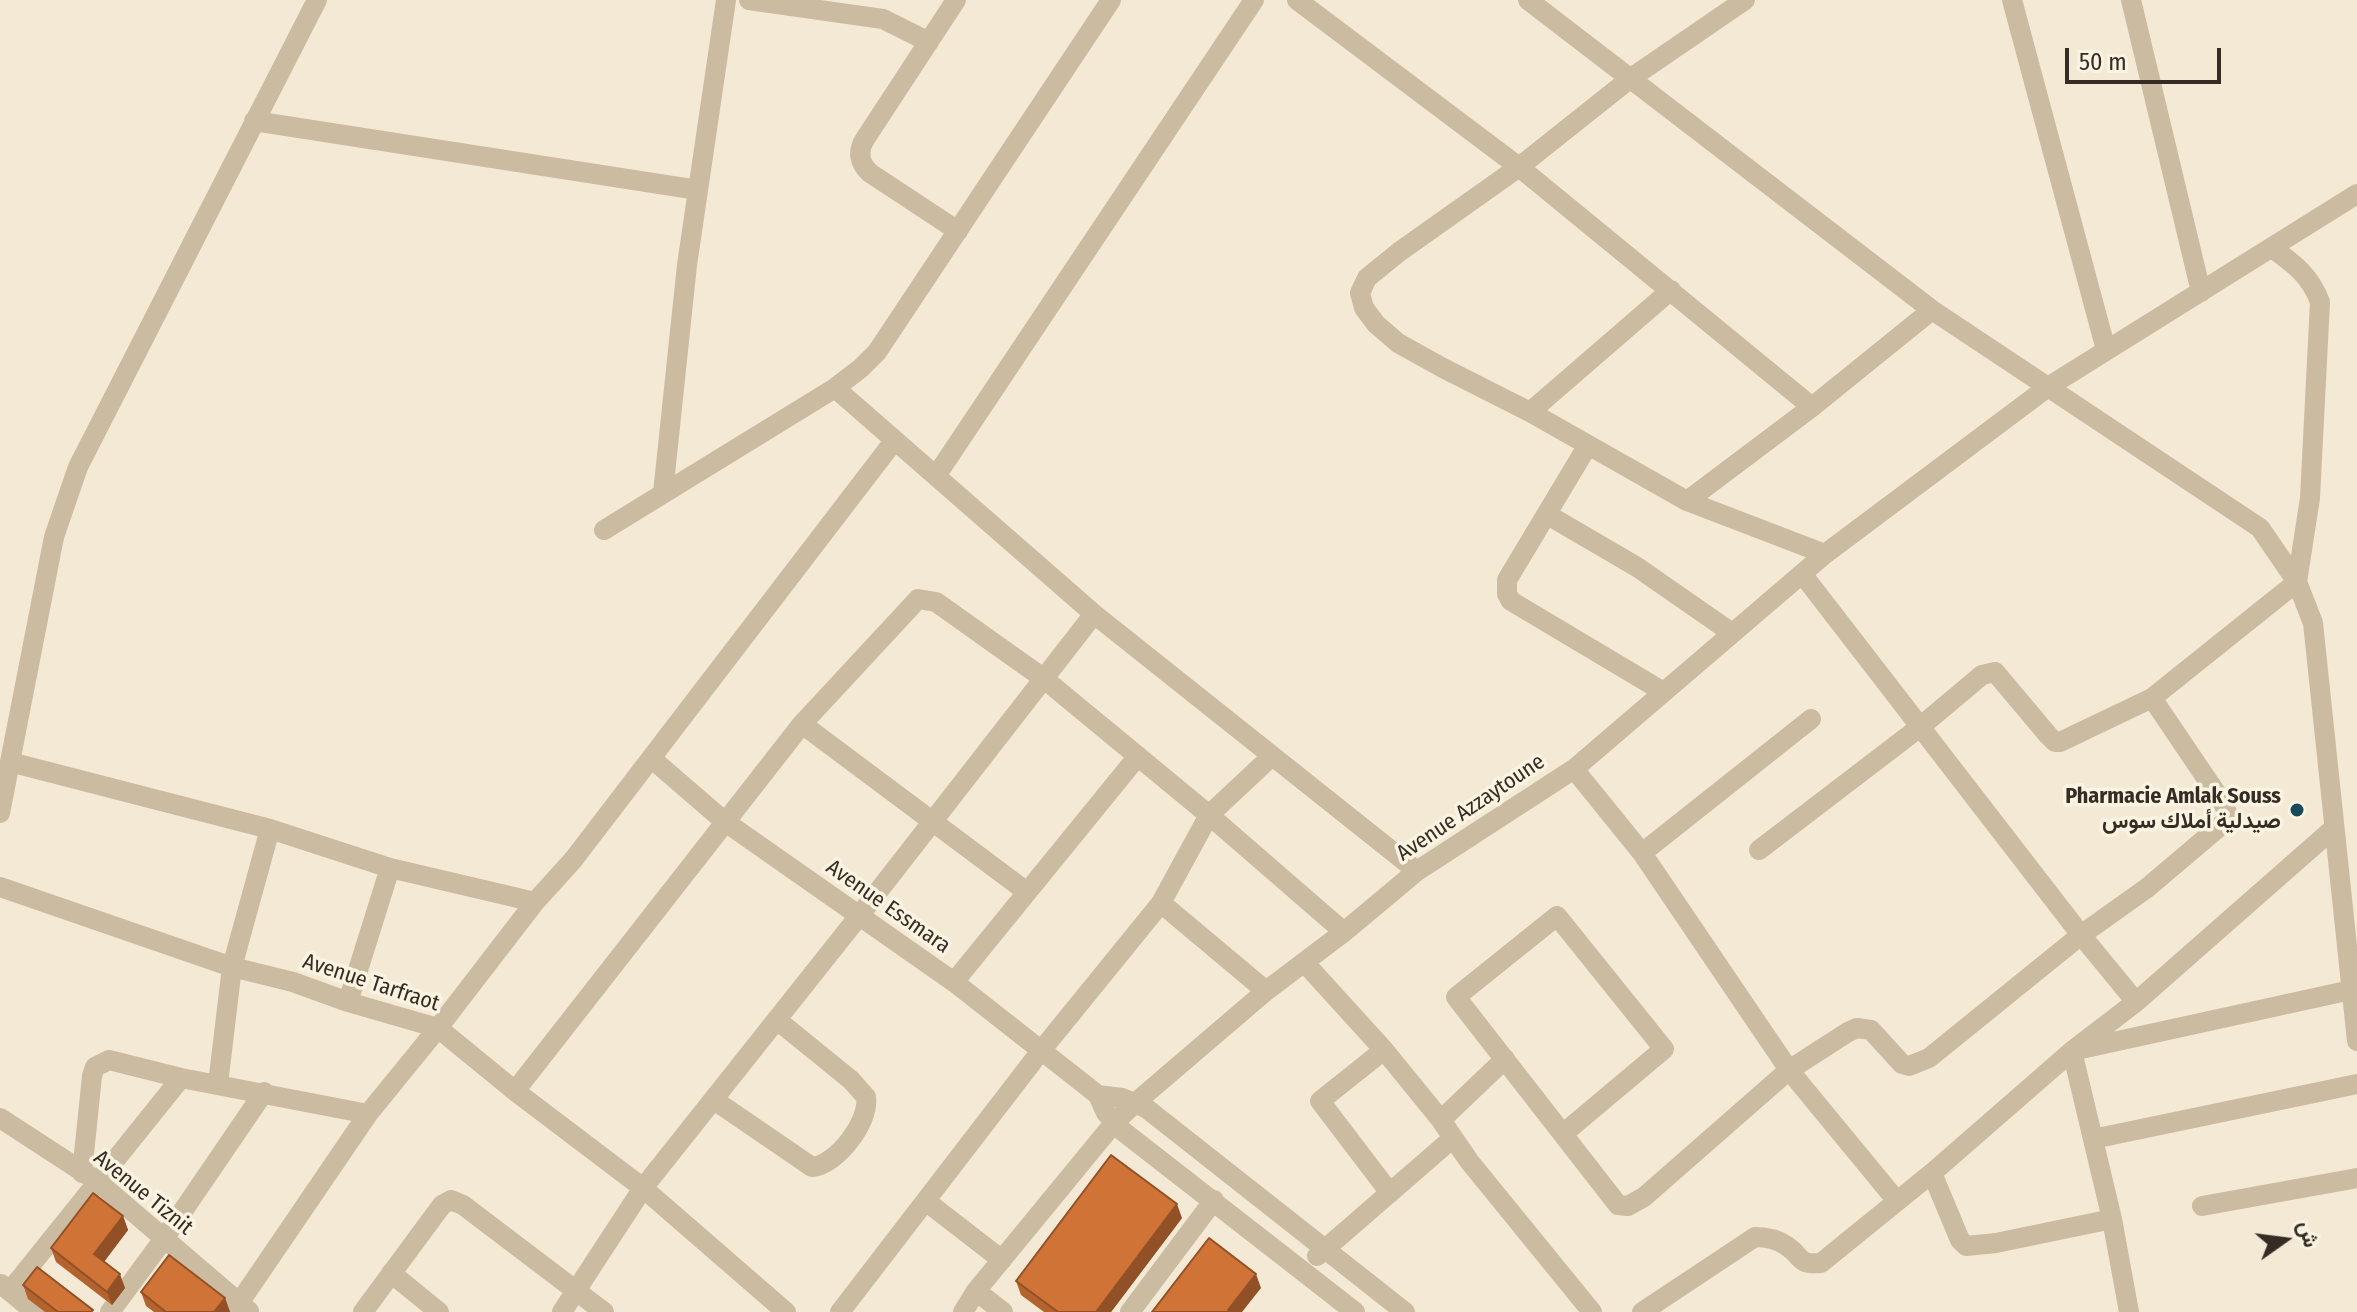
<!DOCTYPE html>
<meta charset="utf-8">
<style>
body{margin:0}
#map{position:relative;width:2357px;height:1312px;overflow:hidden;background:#f3e9d5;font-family:"Fira Sans Condensed",Vazirmatn,sans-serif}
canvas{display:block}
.north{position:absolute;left:2245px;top:1200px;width:80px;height:80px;-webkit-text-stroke:6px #faf3e2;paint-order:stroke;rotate:76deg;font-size:22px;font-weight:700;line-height:32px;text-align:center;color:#352c24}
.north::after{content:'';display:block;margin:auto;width:28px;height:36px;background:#352c24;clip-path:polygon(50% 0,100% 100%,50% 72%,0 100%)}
.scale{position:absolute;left:2065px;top:48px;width:156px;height:36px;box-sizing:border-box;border:4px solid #352c24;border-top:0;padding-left:10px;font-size:24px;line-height:28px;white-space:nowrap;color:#352c24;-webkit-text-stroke:6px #faf3e2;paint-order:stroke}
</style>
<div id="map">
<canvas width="2357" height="1312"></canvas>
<div class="north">ش</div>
<div class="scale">50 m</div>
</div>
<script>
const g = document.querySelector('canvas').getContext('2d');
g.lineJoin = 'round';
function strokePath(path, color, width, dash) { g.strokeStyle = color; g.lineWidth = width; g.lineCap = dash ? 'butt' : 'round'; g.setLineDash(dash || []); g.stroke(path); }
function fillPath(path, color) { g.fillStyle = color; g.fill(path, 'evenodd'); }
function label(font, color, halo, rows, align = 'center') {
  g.font = font + ' "Fira Sans Condensed",Vazirmatn,sans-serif'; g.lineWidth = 7; g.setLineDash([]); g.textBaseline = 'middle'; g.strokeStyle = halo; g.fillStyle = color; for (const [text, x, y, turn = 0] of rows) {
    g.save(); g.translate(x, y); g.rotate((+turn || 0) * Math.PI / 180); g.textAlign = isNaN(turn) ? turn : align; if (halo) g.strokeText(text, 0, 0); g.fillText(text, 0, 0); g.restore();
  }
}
strokePath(new Path2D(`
 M749 0 883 19 929 42
 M956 0 865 139C857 151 859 163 870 173L958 231
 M1297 0 1519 167 1812 407
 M1528 0 1932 310 2260 528 2297 582 2313 623 2357 1041
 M1745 0 1631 78 1519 167 1399 252 1367 278 1360 293 1364 308 1376 324 1398 343 1443 368 1530 412 1687 501 1825 554
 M2012 0 2106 350
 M2131 0 2201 292
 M254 121 698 190
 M835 388 1094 614 1417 871
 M1530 412 1671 290
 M1588 445 1507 580V594L1511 601 1662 691
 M936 476 1254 0
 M663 493 687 265 726 0
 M1687 501 1812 407 1932 310
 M1548 515 1637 567 1732 633
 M604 530 835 388 861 368 877 352 1111 0
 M1803 575 2081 935 2136 1002
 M802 724 1027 892
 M651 758 724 821 954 982 1098 1095 1106 1113 1120 1129 1355 1312
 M10 762 270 829 390 868 535 902
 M1574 769 1642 853 1789 1070 1896 1200
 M0 813 54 537 78 467 317 0
 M1759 850 1920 727 1982 675 1995 672 2048 735 2055 742H2060L2152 698 2297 582 2310 498 2320 302C2310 275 2294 264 2272 248
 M1642 853 1811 719
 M0 887 232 967 293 982 348 1002 438 1028 515 1091 643 1188 786 1312
 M1161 903 1266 991
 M1304 962 1384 1050 1441 1120 1469 1161 1592 1312
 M954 982 1138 756
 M348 1002 390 868
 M1384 1050 1320 1101 1390 1193
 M218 1084 232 967 270 829
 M515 1091 802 724 918 599 936 602 1043 678 1209 815 1344 932
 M1098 1095 1122 1098 1146 1108 1405 1312
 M714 1100 812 1167C837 1165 870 1121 866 1097L851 1080 777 1020
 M0 1118 97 1181 249 1311
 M1441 1120 1505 1059
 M1564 1133 1664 1049 1557 916 1456 997 1618 1205 1628 1206 1644 1197 1789 1070 1848 1032 1857 1028 1871 1030 1902 1064 1909 1066 1929 1058 2081 935 2147 888 2225 822 2228 815 2223 803 2152 698
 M2093 1139 2357 1084
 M82 1173 92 1076 95 1067 109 1060 181 1078 368 1114
 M1932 1173 1960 1240 1966 1246 1996 1243 2112 1219
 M927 1202 1002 1260
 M2202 1206 2357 1178
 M1317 1256 1453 1138
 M391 1273 439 1312
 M1 1284 35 1312
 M10 1291 181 1078
 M976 1291 1003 1312
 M110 1312 163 1240 264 1092
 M233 1312 368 1114 438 1028 535 902 573 860 894 441
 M363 1312 442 1205 451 1200 463 1205 604 1312
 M562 1312 643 1188 859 916 1094 614
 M840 1312 1040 1052 1161 903 1209 815 1272 756
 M963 1312 976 1291 1114 1123 1135 1103 1266 991 1344 932 1417 871 1574 769 1825 554 2048 387 2357 194
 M1130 1312 1214 1200
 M1642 1312 1755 1237C1767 1237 1777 1239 1787 1246 1803 1257 1797 1265 1821 1263L1932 1173 2072 1051 2136 1002 2334 828
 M2129 1312 2112 1219 2072 1051 2351 990`), '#cbbba1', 20);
fillPath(new Path2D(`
 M123 1216 128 1230 104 1262 125 1288 112 1305 56 1262 51 1248Z
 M1182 1218 1111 1312H1044L1021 1295 1016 1281Z
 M23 1285 93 1312H45L28 1299Z
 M141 1292 225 1298 230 1312H154L146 1306Z`), '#b3632e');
fillPath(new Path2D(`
 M1177 1204 1182 1218 1111 1312H1096Z
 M123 1216 128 1230 99 1268 94 1254Z
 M120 1274 125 1288 112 1305 107 1292Z
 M1256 1274 1261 1288 1242 1312H1229L1228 1310Z
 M225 1298 230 1312H214Z`), '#925026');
const building = new Path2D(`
 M1111 1155 1177 1204 1096 1312H1058L1016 1281Z
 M93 1193 123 1216 94 1254 120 1274 107 1292 51 1248Z
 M1209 1238 1256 1274 1228 1310 1230 1312H1152Z
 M169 1255 225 1298 214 1312H166L141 1292Z
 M37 1267 93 1310 91 1312H58L23 1285Z`);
fillPath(building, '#d07336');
strokePath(building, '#925026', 2);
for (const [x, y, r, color] of [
 [2297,810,8,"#174b59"]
]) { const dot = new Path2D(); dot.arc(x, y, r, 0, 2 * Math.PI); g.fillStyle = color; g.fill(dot); strokePath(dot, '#faf3e2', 3); }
label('bold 22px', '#352c24', '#faf3e2', [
 ["Pharmacie Amlak Souss",2281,797],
 ["صيدلية أملاك سوس",2281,822]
], 'right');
label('22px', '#352c24', '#faf3e2', [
 ["Avenue Azzaytoune",1471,808,-34],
 ["Avenue Essmara",888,907,35],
 ["Avenue Tarfraot",371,983,18],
 ["Avenue Tiznit",143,1193,39]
]);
</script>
